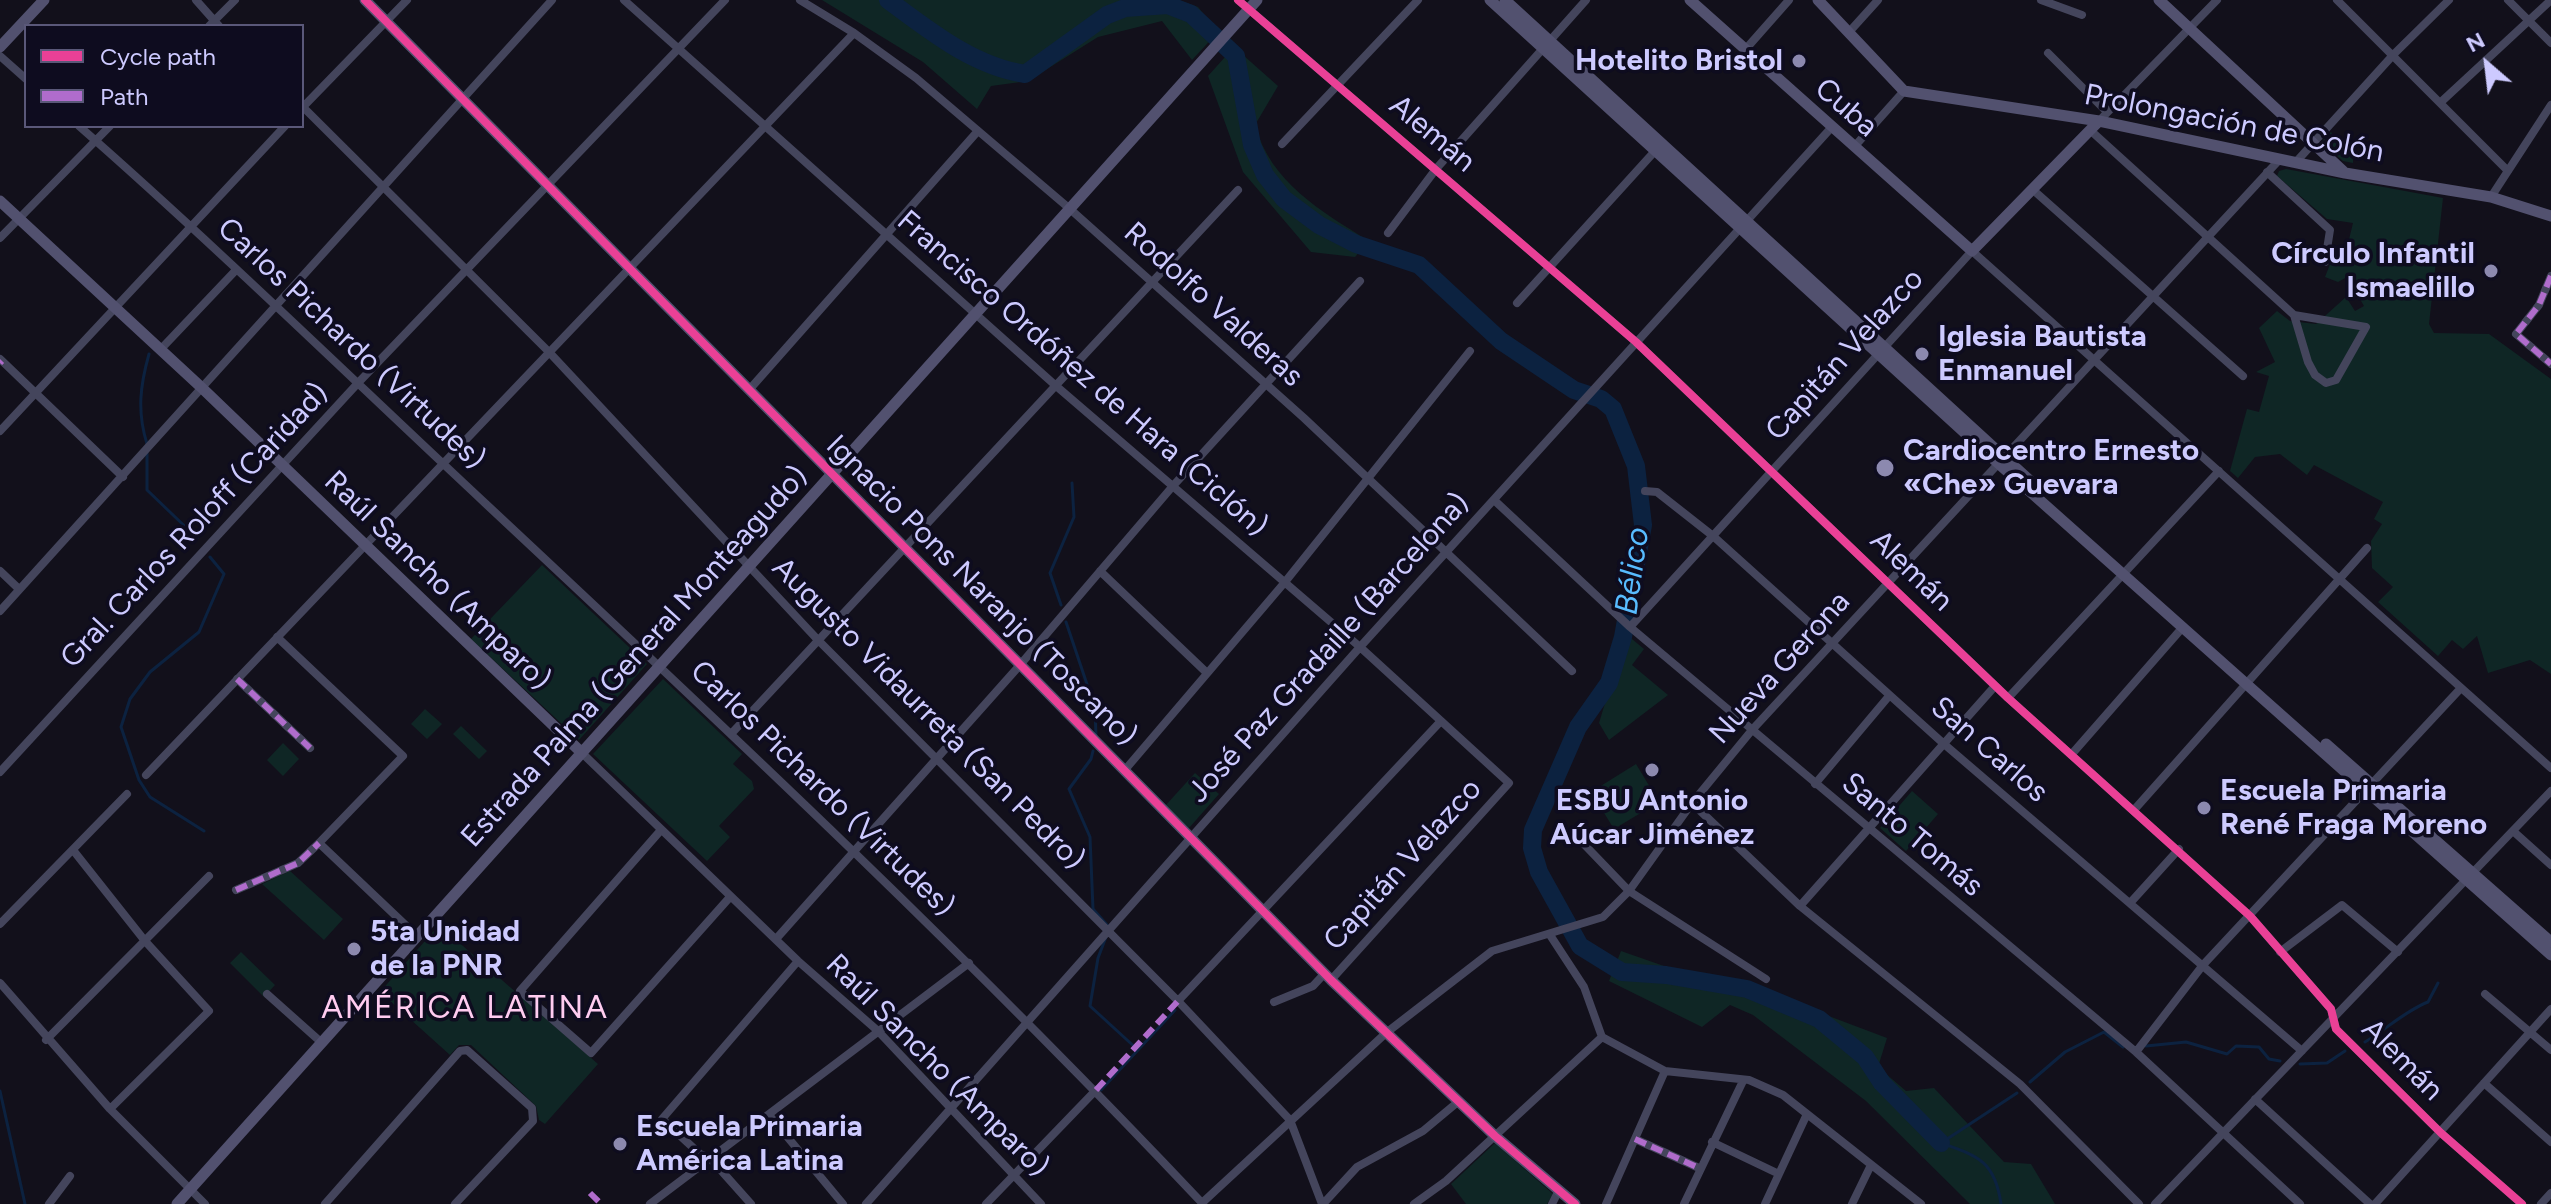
<!DOCTYPE html>
<meta charset="utf-8">
<style>
body{margin:0}
#map{position:relative;width:2551px;height:1204px;overflow:hidden;background:#12101b;font-family:Figtree,sans-serif}
canvas{display:block}
.legend{position:absolute;left:24px;top:24px;width:280px;height:104px;box-sizing:border-box;background:#0e0c1f;border:2px solid #5a5879;margin:0;padding:10px 14px;list-style:none;font-size:24px;color:#cdcaff}
.legend li{display:flex;align-items:center;gap:16px;height:40px}
.legend b{width:40px;border:2px solid #5a5879}
.north{position:absolute;left:2447px;top:24px;width:80px;height:80px;-webkit-text-stroke:6px #0e0c1f;paint-order:stroke;rotate:332deg;font-size:22px;font-weight:700;line-height:32px;text-align:center;color:#cdcaff}
.north::after{content:'';display:block;margin:auto;width:28px;height:36px;background:#cdcaff;clip-path:polygon(50% 0,100% 100%,50% 72%,0 100%)}
</style>
<div id="map">
<canvas width="2551" height="1204"></canvas>
<ul class="legend">
<li><b style="height:10px;background:#ea4096"></b>Cycle path</li>
<li><b style="height:10px;background:#b06ccc"></b>Path</li>
</ul>
<div class="north">N</div>
</div>
<script>
const g = document.querySelector('canvas').getContext('2d');
g.lineJoin = 'round';
function fillPath(path, color) { g.fillStyle = color; g.fill(path, 'evenodd'); }
function strokePath(path, color, width, dash) { g.strokeStyle = color; g.lineWidth = width; g.lineCap = dash ? 'butt' : 'round'; g.setLineDash(dash || []); g.stroke(path); }
function label(font, color, halo, rows, align = 'center') {
  g.font = font + ' Figtree,sans-serif'; g.lineWidth = 7; g.setLineDash([]); g.textBaseline = 'middle'; g.strokeStyle = halo; g.fillStyle = color; for (const [text, x, y, turn = 0] of rows) {
    g.save(); g.translate(x, y); g.rotate((+turn || 0) * Math.PI / 180); g.textAlign = isNaN(turn) ? turn : align; if (halo) g.strokeText(text, 0, 0); g.fillText(text, 0, 0); g.restore();
  }
}
fillPath(new Path2D(`
 M822 0H1179L1198 7 1218 32 1192 60 1162 21 1098 37 1028 81 991 86 977 109 923 62Z
 M1234 47 1278 86 1255 125C1271 183 1321 211 1369 241L1355 257 1311 252 1243 172 1208 76Z
 M2331 132 2341 146 2353 153V163L2343 161 2321 142Z
 M2286 169 2443 198 2429 324 2434 333 2489 334 2551 379V674L2530 660 2488 673 2477 636 2463 649 2452 640 2438 656 2378 602 2393 587 2372 568 2371 541 2382 524 2374 519 2383 502 2314 465 2307 475 2280 454 2255 457 2238 478 2230 471 2247 409 2259 412 2269 376 2256 372 2275 362 2259 328 2277 311 2290 321 2316 324 2346 297 2355 311 2364 306 2347 277 2338 282 2325 277 2334 254 2345 256 2353 223 2327 219 2277 176 2279 171Z
 M2440 283a9 9 0 1 1 18 0a9 9 0 1 1-18 0Z
 M542 565 647 664 579 740 471 639Z
 M1626 634 1644 649 1632 665 1668 695 1609 740 1599 723Z
 M663 679 742 754 733 764 752 781 754 789 719 826 730 837 707 861 593 754Z
 M425 709 442 724 427 739 411 724Z
 M461 726 487 751 479 759 453 734Z
 M283 743 299 759 283 776 267 760Z
 M1636 764 1659 802 1614 829 1591 792Z
 M1195 773 1219 794 1189 828 1165 806Z
 M1912 791 1938 814 1906 851 1880 828Z
 M290 871 343 919 324 940 262 884Z
 M439 925 598 1064 545 1124 539 1120 536 1106 471 1045H459L450 1055 380 992Z
 M1621 951 1684 973 1744 984 1887 1038 1878 1067 1906 1091 1934 1088 2004 1162 2031 1164 2055 1204H1970L1866 1101 1753 1015 1730 1005 1702 1027 1609 981Z
 M241 952 275 985 264 997 230 963Z
 M1495 1143 1553 1194 1547 1204H1466L1451 1184Z`), '#0f2625');
strokePath(new Path2D(`
 M147 444C137 412 140 386 149 354
 M147 452V490L197 538
 M1061 605 1050 573 1074 517 1072 483
 M1066 622 1095 708 1096 736
 M1093 751 1091 759 1069 789 1090 837 1093 909 1108 926
 M204 831 150 797 139 780 121 727 130 699 150 672 199 632 224 574 210 557
 M1106 937 1098 958 1090 1006 1138 1050
 M2365 1042C2388 1028 2405 1011 2428 1002L2438 983
 M2146 1046 2186 1042 2227 1054 2236 1046 2259 1047 2269 1059 2280 1061
 M2300 1064 2327 1063 2345 1051
 M2030 1082 2065 1052 2104 1032 2123 1047
 M1101 1090 1175 1010
 M0 1091 25 1204
 M1941 1143C1978 1156 1995 1161 2001 1204
 M1941 1143 2017 1093`), '#0c2240', 3);
strokePath(new Path2D(`
 M888 0C930 31 973 66 1025 74L1107 15 1125 8 1168 5 1191 14 1236 56 1252 145 1265 175 1284 199 1319 225 1356 244 1419 265 1501 341 1574 390 1601 399 1613 409 1636 466 1643 525 1623 637 1609 683 1578 727 1533 830 1532 848 1539 872 1580 946 1622 972 1666 975 1747 989 1819 1019 1865 1057 1882 1083 1941 1143`), '#0c2240', 18);
strokePath(new Path2D(`
 M196 0 219 26
 M624 0 1055 385 1360 647 1509 783 1331 980
 M800 0 854 33 916 78 1070 209 1304 418 1572 671
 M1238 0 1636 342 2008 698 2250 916 2331 1009 2336 1029 2441 1133 2522 1204
 M2041 0 2082 15
 M2337 0 2508 171
 M2508 0 2551 43
 M209 26 235 0
 M1850 31 1878 0
 M1744 51 1789 0
 M2048 53 2107 112
 M0 56 26 79
 M2441 102 2551 0
 M302 106 549 352 817 639 1178 1001 1290 1120 1322 1204
 M302 108 407 0
 M2099 121 2217 0
 M79 126C218 248 351 378 486 504 730 732 974 961 1203 1204
 M2090 130 2294 315 2308 362 2315 375 2326 383 2336 380 2366 327 2294 315
 M1282 144 1418 0
 M1854 147 1904 91
 M2296 162 2394 54 2449 0
 M2267 172 2330 230 2325 262
 M2032 189 2243 376
 M2491 197 2551 105
 M1388 233 1436 169 1586 0
 M0 238 110 126
 M2551 276 2539 305 2516 334 2551 364
 M1517 303 1655 151
 M160 350 236 270
 M0 359 123 477
 M749 390 977 132
 M0 431 285 126
 M1645 491 1657 492 1713 536 1944 744 2302 1051
 M1494 500 1630 627 2136 1052 2300 1204
 M0 571 19 589
 M1100 571 1207 673
 M0 611 552 0
 M1630 627 1972 251 2551 768
 M277 637 403 756 319 843 417 936
 M237 679 310 748
 M2008 698 2219 471
 M731 734 1238 190
 M582 753 798 961 878 1031 1041 1204
 M2071 755 2183 627
 M1124 771 1285 582 1470 351
 M0 772 358 383 725 0
 M146 775 854 33
 M1815 784 1889 696
 M1692 803 1800 906 2020 1084 2139 1204
 M2134 810 2367 548
 M661 830 520 991 591 1053 730 897
 M2513 831 2551 865
 M1579 839 1629 891 1766 979
 M73 850 145 941 209 1011 110 1109
 M236 890 298 863 319 843
 M2131 902 2179 849
 M1800 906 1995 686
 M0 924 127 794
 M1550 935 1584 987 1602 1037 1665 1071 1749 1080 1783 1095 1921 1204
 M776 939 1020 665 1172 487 1360 281
 M2280 952 2342 905 2398 952
 M0 983 110 1109 205 1204
 M267 994 322 1043
 M2485 994 2551 1050
 M1178 1001 1440 722
 M1274 1002 1313 986 1325 973
 M46 1040 209 876
 M2136 1052 2203 965 2461 688
 M2484 1083 2551 1142
 M2255 1099 2370 1204
 M770 1116 843 1204
 M1635 1139 1699 1168
 M1712 1142 1779 1174
 M1202 1203 1386 1033 1492 951 1603 917 1629 891 1692 803 1752 730 2280 159
 M49 1204 70 1176
 M325 1204 460 1051 467 1050 532 1108 533 1121 455 1204
 M650 1204 969 963
 M751 1204 710 1158 700 1154 662 1119 798 961
 M866 1204 1360 647 1831 128
 M986 1204 1096 1090
 M1323 1204 1357 1167 1423 1131 1459 1101
 M1414 1204 1446 1181 1602 1037
 M1552 1204 1559 1190
 M1606 1204 1665 1071
 M1684 1204 1743 1081
 M1765 1204 1807 1114
 M1852 1204 1871 1165
 M2155 1204 2551 791
 M2375 1204 2551 1009
 M2541 1204 2551 1193`), '#44455c', 8);
strokePath(new Path2D(`
 M365 0 1331 980 1495 1136 1575 1204
 M1490 0 1999 464 2551 955
 M1505 0 2038 488
 M1690 0 1972 251 2099 121
 M1818 0 1904 91 2099 121 2345 173 2491 197 2551 216
 M2159 0 2343 171
 M0 47 44 0
 M0 201 202 388 582 753
 M2326 744 2551 942
 M177 1204 1257 0`), '#52516f', 11);
strokePath(new Path2D(`
 M2551 276 2539 305 2516 334 2551 364
 M0 363 2 361
 M237 679 310 748
 M236 890 298 863 319 843
 M1096 1090 1178 1001
 M1635 1139 1699 1168
 M590 1193 601 1204`), '#b06ccc', 6, [12, 6]);
strokePath(new Path2D(`
 M365 0 1331 980 1495 1136 1575 1204
 M1238 0 1636 342 2008 698 2250 916 2331 1009 2336 1029 2441 1133 2522 1204`), '#ea4096', 8);
for (const [x, y, r, color] of [
 [1799,61,8,"#8c89af"],
 [2491,271,8,"#8c89af"],
 [1922,354,8,"#8c89af"],
 [1885,468,10,"#8c89af"],
 [1652,770,8,"#8c89af"],
 [2204,808,8,"#8c89af"],
 [354,949,8,"#8c89af"],
 [620,1144,8,"#8c89af"]
]) { const dot = new Path2D(); dot.arc(x, y, r, 0, 2 * Math.PI); g.fillStyle = color; g.fill(dot); strokePath(dot, '#0e0c1f', 3); }
label('bold 30px', '#cdcaff', '#0e0c1f', [
 ["Hotelito Bristol",1783,61,"right"],
 ["Círculo Infantil",2475,254,"right"],
 ["Ismaelillo",2475,288,"right"],
 ["Iglesia Bautista",1938,337],
 ["Enmanuel",1938,371],
 ["Cardiocentro Ernesto",1903,451],
 ["«Che» Guevara",1903,485],
 ["Escuela Primaria",2220,791],
 ["René Fraga Moreno",2220,825],
 ["ESBU Antonio",1652,801,"center"],
 ["Aúcar Jiménez",1652,835,"center"],
 ["5ta Unidad",370,932],
 ["de la PNR",370,966],
 ["Escuela Primaria",636,1127],
 ["América Latina",636,1161]
], 'left');
label('30px', '#cdcaff', '#0e0c1f', [
 ["Cuba",1846,108,41],
 ["Prolongación de Colón",2234,124,11],
 ["Alemán",1432,134,40],
 ["Rodolfo Valderas",1213,305,42],
 ["Carlos Pichardo (Virtudes)",351,344,43],
 ["Capitán Velazco",1845,355,-48],
 ["Francisco Ordóñez de Hara (Ciclón)",1082,374,41],
 ["Gral. Carlos Roloff (Caridad)",195,526,-47],
 ["Alemán",1911,571,44],
 ["Raúl Sancho (Amparo)",437,581,44],
 ["Ignacio Pons Naranjo (Toscano)",981,591,45],
 ["José Paz Gradaille (Barcelona)",1329,648,-48],
 ["Estrada Palma (General Monteagudo)",635,657,-48],
 ["Nueva Gerona",1780,668,-48],
 ["Augusto Vidaurreta (San Pedro)",928,714,45],
 ["San Carlos",1989,750,41],
 ["Carlos Pichardo (Virtudes)",822,789,44],
 ["Santo Tomás",1912,835,40],
 ["Capitán Velazco",1403,865,-48],
 ["Alemán",2402,1060,45],
 ["Raúl Sancho (Amparo)",937,1066,45]
]);
label('italic 32px', '#58bcff', '#0e0c1f', [
 ["Bélico",1633,571,-82]
]);
g.letterSpacing = '2px';
label('32px', '#ffccf0', '#0e0c1f', [
 ["AMÉRICA LATINA",465,1009]
]);
g.letterSpacing = '0px';
</script>
